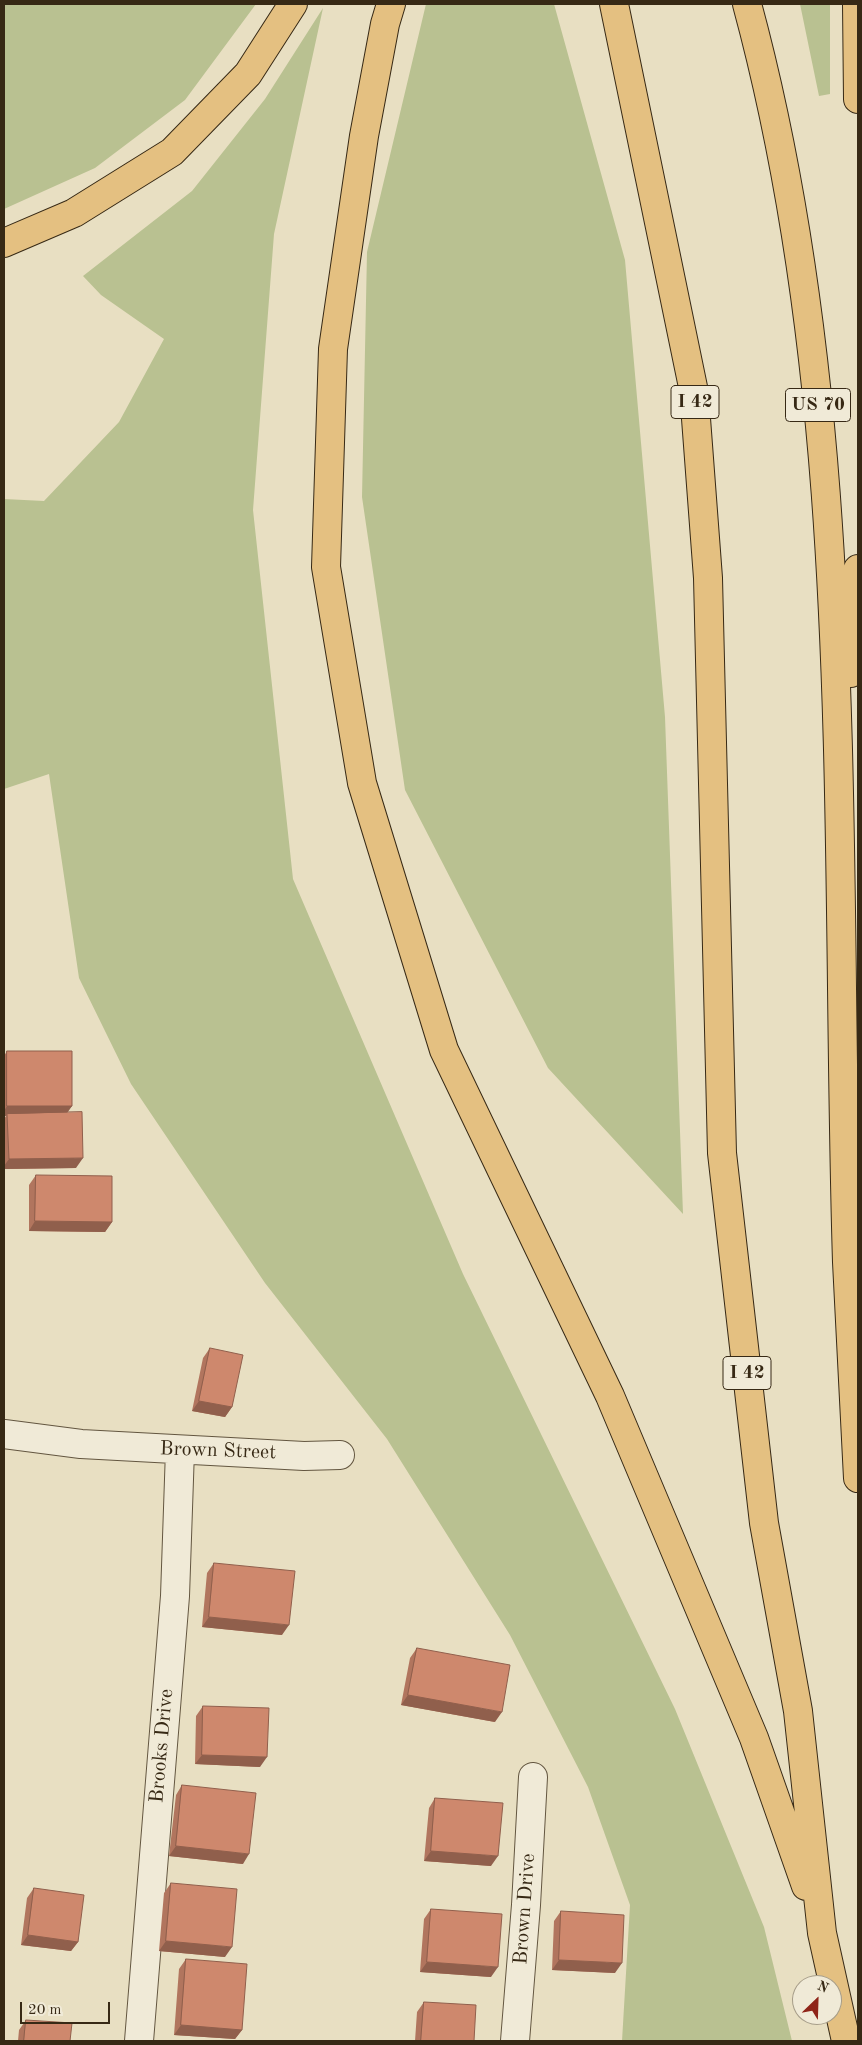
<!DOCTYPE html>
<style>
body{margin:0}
#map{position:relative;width:862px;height:2045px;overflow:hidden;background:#e8dfc2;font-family:"Old Standard TT",serif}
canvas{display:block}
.frame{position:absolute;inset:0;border:5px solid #372915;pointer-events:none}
.north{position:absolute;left:792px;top:1975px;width:50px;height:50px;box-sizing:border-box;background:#f0ead7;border:1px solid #a69d89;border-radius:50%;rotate:24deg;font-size:14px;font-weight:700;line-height:20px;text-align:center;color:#372915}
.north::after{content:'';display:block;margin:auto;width:18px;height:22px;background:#8f2418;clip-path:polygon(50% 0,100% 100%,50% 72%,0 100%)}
.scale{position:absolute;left:20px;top:2002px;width:90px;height:22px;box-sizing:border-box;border:2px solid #372915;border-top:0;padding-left:6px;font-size:15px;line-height:18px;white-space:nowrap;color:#372915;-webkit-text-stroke:4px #f0ead7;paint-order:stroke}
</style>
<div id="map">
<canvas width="862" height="2045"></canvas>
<div class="frame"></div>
<div class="north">N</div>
<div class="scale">20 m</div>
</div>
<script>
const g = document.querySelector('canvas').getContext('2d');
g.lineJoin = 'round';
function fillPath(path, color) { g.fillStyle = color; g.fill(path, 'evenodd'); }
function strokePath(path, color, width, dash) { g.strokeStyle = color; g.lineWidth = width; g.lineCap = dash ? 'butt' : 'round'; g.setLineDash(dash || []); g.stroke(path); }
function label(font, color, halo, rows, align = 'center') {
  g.font = font + ' "Old Standard TT",serif'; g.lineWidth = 4.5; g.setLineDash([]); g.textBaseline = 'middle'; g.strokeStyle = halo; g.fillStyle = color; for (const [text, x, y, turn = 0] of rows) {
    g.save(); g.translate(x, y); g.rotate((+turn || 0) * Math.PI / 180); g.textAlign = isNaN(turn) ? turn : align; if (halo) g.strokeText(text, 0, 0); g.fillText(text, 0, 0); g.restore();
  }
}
fillPath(new Path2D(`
 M4 4H256L185 100 95 168 4 209Z
 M426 4H554L625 260 665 717 683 1214 548 1068 405 790 362 497 367 252Z
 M800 4H830V94L819 96Z
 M323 8 274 234 253 510 293 879 463 1274 675 1709 764 1927 792 2041H622L630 1905 588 1787 510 1635 387 1439 265 1283 131 1084 79 978 49 774 4 789V499L44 501 119 422 164 339 101 295 83 276 192 191 265 99Z`), '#b9c191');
const street = new Path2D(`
 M4 1434 81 1444 304 1456 340 1455
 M139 2041 175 1596 180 1450
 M515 2041 526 1905 533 1777`);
const highway = new Path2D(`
 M391 4 385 24 364 136 333 349 326 567 362 783 444 1050 610 1396 754 1738 806 1886
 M614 4 694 392 708 578 722 1153 764 1523 798 1711 822 1933 846 2041
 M747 4C858 414 834 841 847 1262 850 1334 854 1406 858 1478
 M857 4 858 99
 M4 243 74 213 172 152 248 74 293 4
 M851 673 858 569`);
strokePath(street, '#635640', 30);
strokePath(highway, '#372915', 30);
strokePath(street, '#f0ead7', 28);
strokePath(highway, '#e4c081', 28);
fillPath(new Path2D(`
 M7 1051 72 1106 67 1112 76 1168 4 1169V1119L6 1116H4V1056Z
 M36 1175 112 1222 105 1232 29 1231V1185Z
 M210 1348 232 1407 225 1417 192 1411 203 1358Z
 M214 1563 282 1635 202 1627 207 1573Z
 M417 1648 495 1722 401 1705 410 1658Z
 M203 1706 260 1767 195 1764 196 1716Z
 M182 1785 243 1864 169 1856 176 1795Z
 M435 1798 491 1866 424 1861 429 1808Z
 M171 1883 225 1957 159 1951 164 1893Z
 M34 1888 78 1942 71 1951 21 1945 27 1898Z
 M431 1909 491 1977 420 1972 424 1919Z
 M561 1911 615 1973 552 1970 554 1921Z
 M186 1959 242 2030 235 2039 174 2035 179 1969Z
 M424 2002 474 2041H415L417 2012Z
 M26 2020 70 2041H18L19 2030Z`), '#b1755e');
fillPath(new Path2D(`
 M7 1106H72L65 1116 7 1114 6 1116H4V1111Z
 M83 1158 76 1168 4 1169V1166L9 1159Z
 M35 1221 112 1222 105 1232 29 1231Z
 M199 1401 232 1407 225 1417 192 1411Z
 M209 1617 289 1625 282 1635 202 1627Z
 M408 1695 502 1712 495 1722 401 1705Z
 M202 1755 267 1757 260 1767 195 1764Z
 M176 1846 249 1854 243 1864 169 1856Z
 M431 1851 498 1856 491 1866 424 1861Z
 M28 1935 78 1942 71 1951 21 1945Z
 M166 1941 232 1947 225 1957 159 1951Z
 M559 1960 622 1963 615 1973 552 1970Z
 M427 1962 498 1967 491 1977 420 1972Z
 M181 2025 242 2030 235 2039 174 2035Z`), '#905f4c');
const building = new Path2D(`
 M7 1051H72V1106H7Z
 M82 1112 83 1158 9 1159 7 1114Z
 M36 1175 112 1176V1222L35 1221Z
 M210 1348 243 1355 232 1407 199 1401Z
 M214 1563 295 1571 289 1625 209 1617Z
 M417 1648 510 1665 502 1712 408 1695Z
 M203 1706 269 1708 267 1757 202 1755Z
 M182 1785 256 1793 249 1854 176 1846Z
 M435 1798 503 1803 498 1856 431 1851Z
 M171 1883 237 1889 232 1947 166 1941Z
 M34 1888 84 1895 78 1942 28 1935Z
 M431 1909 502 1914 498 1967 427 1962Z
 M561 1911 624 1915 622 1963 559 1960Z
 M186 1959 247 1964 242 2030 181 2025Z
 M424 2002 476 2005 474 2041H421Z
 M26 2020 72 2023 70 2041H24Z`);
fillPath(building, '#ce886d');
strokePath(building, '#905f4c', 1);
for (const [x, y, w] of [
 [695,402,48],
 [818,405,65],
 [747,1373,48]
]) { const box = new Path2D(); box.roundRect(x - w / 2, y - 16.5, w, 33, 4); g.fillStyle = '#f0ead7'; g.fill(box); strokePath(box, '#372915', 1); }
label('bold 19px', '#372915', null, [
 ["I 42",695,402],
 ["US 70",818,405],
 ["I 42",747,1373]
]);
label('20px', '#372915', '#f0ead7', [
 ["Brown Street",218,1451,2],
 ["Brooks Drive",162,1746,-85],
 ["Brown Drive",525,1909,-86]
]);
</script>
